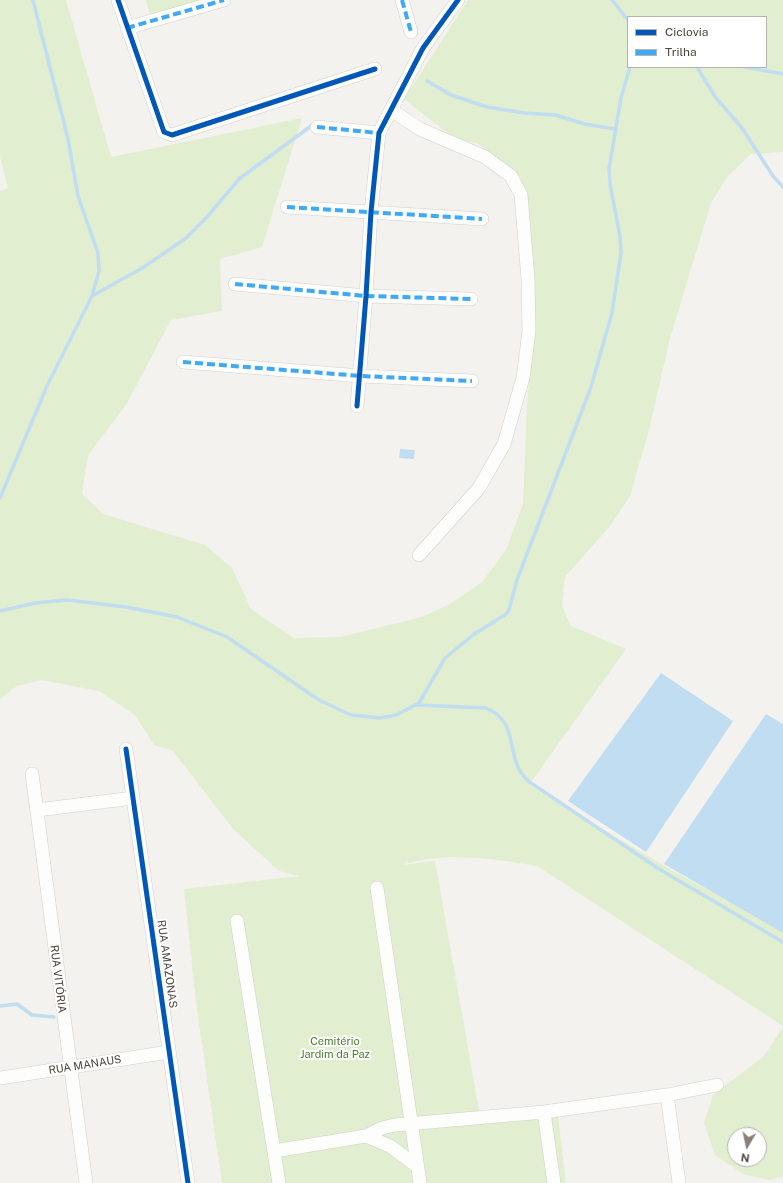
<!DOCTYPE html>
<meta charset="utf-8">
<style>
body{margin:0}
#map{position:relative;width:783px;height:1183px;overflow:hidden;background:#f4f2ee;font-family:"Public Sans",sans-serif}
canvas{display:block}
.legend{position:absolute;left:627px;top:16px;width:140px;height:52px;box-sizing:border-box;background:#fff;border:1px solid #b7b4b0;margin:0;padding:5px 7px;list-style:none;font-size:12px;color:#4b4439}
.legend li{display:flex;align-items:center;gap:8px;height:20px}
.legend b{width:20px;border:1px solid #b7b4b0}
.north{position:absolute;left:727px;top:1127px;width:40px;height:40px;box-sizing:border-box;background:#fff;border:1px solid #b7b4b0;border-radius:50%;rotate:189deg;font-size:11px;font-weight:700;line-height:16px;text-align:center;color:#4b4439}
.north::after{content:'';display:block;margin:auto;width:14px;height:18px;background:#868178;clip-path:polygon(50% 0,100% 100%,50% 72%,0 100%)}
</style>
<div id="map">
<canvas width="783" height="1183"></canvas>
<ul class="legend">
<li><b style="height:5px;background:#0057b8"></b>Ciclovia</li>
<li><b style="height:5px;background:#3fa9f5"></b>Trilha</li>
</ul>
<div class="north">N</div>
</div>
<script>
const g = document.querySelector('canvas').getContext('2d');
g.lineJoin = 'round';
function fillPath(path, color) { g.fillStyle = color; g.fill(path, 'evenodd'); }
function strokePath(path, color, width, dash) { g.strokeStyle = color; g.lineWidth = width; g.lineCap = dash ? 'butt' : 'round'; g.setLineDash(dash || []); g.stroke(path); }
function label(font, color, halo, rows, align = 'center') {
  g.font = font + ' "Public Sans",sans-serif'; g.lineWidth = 4; g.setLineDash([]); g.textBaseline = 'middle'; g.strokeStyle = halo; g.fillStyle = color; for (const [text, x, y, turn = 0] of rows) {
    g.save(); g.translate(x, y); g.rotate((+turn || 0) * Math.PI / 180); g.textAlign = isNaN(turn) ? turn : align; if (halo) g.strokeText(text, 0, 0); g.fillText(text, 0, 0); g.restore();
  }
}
fillPath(new Path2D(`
 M0 0H66L111 157 302 118 262 247 220 259 222 311 171 320 126 405 88 455 82 494 103 514 205 545 232 568 251 609 294 638 340 637 422 617 450 604 482 582 506 550 523 504 527 407 533 326 521 177 477 143 455 139 404 99 468 0H783V152L751 154 727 177 711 203 670 338 650 426 630 496 611 525 565 577 562 606 571 626 626 649 529 785 668 868 783 931V1026L537 866C496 859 442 851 402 865L435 861 480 1116 557 1107 566 1183H222L196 1002 184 889 300 876 279 871 233 829 173 751 154 745 135 715 99 691 42 680 17 686 0 699V191L8 188 0 157ZM628 17H766V67H628Z
 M146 0H204L150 15Z
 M783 1027V1177L769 1180 743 1174 715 1155 704 1123 713 1095 764 1056ZM735 1135H759V1159H735Z`), '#e1eecf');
fillPath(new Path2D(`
 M400 449 415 450 414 459 399 458Z
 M661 673 733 721 646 852 568 801Z
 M766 714 783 724V933L664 864Z`), '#c0ddf1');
strokePath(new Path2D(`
 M612 0 628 20
 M697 67 716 98 742 128 773 176 783 187
 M745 67 783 74
 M427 81 451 95 487 107 525 113 555 115 585 124 615 129
 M92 296 144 267 186 238 207 217 239 179 311 126
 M0 498 47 386 92 296 99 271 98 253 78 196 68 139 33 0
 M0 611 35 603 67 600 126 607 177 617 227 637 319 700 351 715 380 718 396 715 419 703 445 658 473 635 506 614 509 610 517 580 591 387 612 313 621 253 620 236 610 184 609 169 621 98 630 67
 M416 705 486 708C522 723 503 757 528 781L659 869 783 942
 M0 1006 17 1004 32 1015 54 1017`), '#c0ddf1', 3.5);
const minor = new Path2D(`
 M118 0 164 132 172 135 375 69
 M402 0 411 32
 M127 28 224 0
 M391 110 420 129 485 157 511 176 521 195 528 279 529 331 523 378 504 444 479 488 419 555
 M317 127 379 133
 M287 207 482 219
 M235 284 366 296 471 299
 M183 362 361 376 472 381
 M357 406 366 296 371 212 379 133 423 48 458 0
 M126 749 188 1183
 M32 774 86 1183
 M37 810 133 798
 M377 888 420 1183
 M237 921 279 1183
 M0 1078 169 1052
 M667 1095 679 1183
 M544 1112 554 1183
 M366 1136 390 1146 417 1166
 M274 1151 366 1136 382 1128 395 1125 544 1112 667 1095 717 1085`);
strokePath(minor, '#d2d0cb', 14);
strokePath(minor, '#fdfdfc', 13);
strokePath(new Path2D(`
 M402 0 411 32
 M127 28 224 0
 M317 127 379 133
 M287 207 482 219
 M235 284 366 296 471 299
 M183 362 361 376 472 381`), '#3fa9f5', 4, [8, 4]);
strokePath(new Path2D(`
 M118 0 164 132 172 135 375 69
 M357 406 366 296 371 212 379 133 423 48 458 0
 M126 749 188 1183`), '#0057b8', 5);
label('11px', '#4b4439', '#fff', [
 ["RUA AMAZONAS",167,964,82],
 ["RUA VITÓRIA",58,979,83],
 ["RUA MANAUS",85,1065,-9]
]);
label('11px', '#4a7f2a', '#fff', [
 ["Cemitério",335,1042],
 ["Jardim da Paz",335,1055]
]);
</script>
